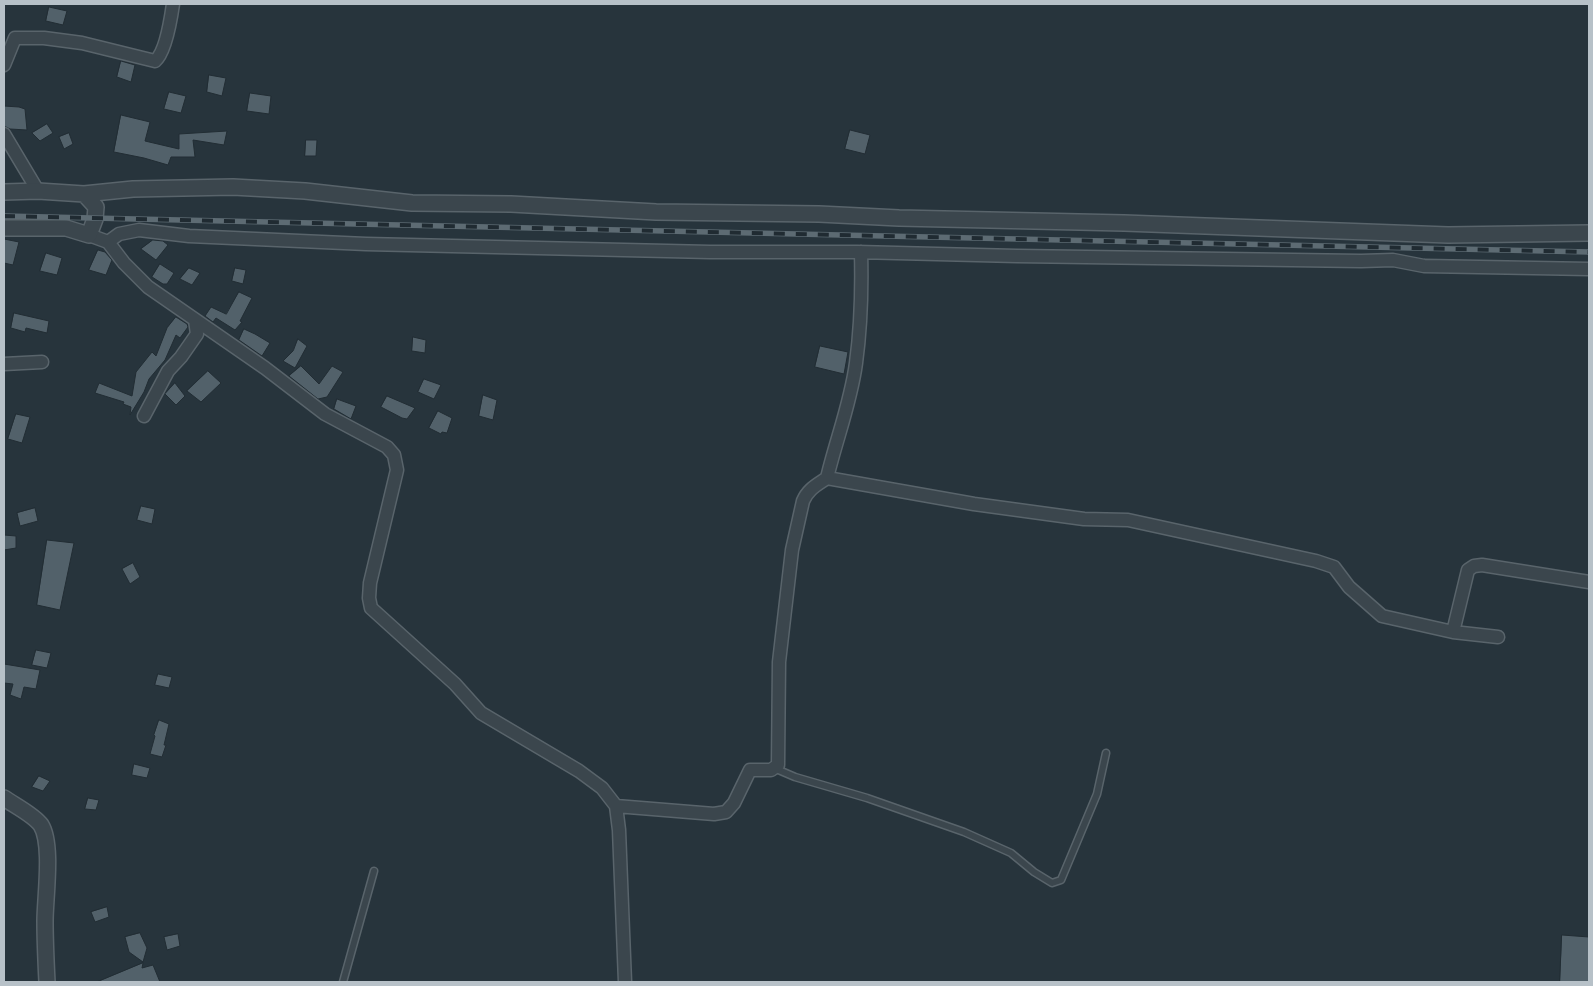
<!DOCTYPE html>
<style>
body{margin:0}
#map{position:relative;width:1593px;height:986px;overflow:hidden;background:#27343c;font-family:"DejaVu Sans",sans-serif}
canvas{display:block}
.frame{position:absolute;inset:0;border:5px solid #b7c1c8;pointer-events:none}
</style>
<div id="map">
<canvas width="1593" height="986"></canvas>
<div class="frame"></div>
</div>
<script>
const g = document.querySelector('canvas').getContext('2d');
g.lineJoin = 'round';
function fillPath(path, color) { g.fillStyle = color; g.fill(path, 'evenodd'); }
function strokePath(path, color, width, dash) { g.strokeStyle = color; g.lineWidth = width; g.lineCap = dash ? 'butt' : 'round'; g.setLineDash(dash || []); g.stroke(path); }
const building = new Path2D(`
 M49 7 67 11 63 25 46 21Z
 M121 61 135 65 131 82 117 77Z
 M209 75 226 78 222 96 207 92Z
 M169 92 186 96 181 113 164 109Z
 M250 93 271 96 269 114 247 111Z
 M4 106 19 107 25 109 27 130 10 129 4 126Z
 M121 115 150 122 145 141 179 149V134L227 131 224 145 193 140 195 157H171L168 165 144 158 114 152Z
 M47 124 53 133 40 141 32 133Z
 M850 130 870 135 865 154 845 149Z
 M69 133 73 144 64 149 59 137Z
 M306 140H317L316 156H305Z
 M4 239 19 242 13 265 4 263Z
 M153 240 163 241 168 245 156 260 141 249Z
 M98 250 105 252 112 260 106 275 89 270Z
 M46 253 62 258 57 275 40 271Z
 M160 264 174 273 167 284H163L152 277Z
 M189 268 200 273 192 285 180 279Z
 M235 268 246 270 243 284 232 281Z
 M239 292 252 298 240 321 242 322 235 330 216 318 213 322 205 316 211 307 226 314Z
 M14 313 49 321 47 333 26 328 25 332 11 328Z
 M176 317 187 324 188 327 180 338 176 335 165 360 149 379 144 392 130 415 131 407 123 404 124 402 95 393 99 383 132 396 136 372 152 352 156 356 167 328Z
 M244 329 255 334 270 343 262 356 239 340Z
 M413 337 426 340 425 353 412 351Z
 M298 339 307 346 295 368 283 361 293 351Z
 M820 346 848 352 844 374 815 367Z
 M301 366 319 384 332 366 343 372 327 397 318 399 289 376Z
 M208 371 221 383 201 402 187 391Z
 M424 379 441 385 434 399 418 392Z
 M175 383 185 396 176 405 165 394Z
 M483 395 497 400 493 420 479 416Z
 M387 396 415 408 407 419 402 418 381 407Z
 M337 399 356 406 351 419 334 409Z
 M438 411 452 418 447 433 442 432 441 434 429 428Z
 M16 414 30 417 22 443 8 439Z
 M141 506 155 509 152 524 137 520Z
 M35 508 38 521 20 526 17 513Z
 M4 535 16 536V548L4 550Z
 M47 540 74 543 60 610 37 605Z
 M133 563 140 577 130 584 122 569Z
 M36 650 51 653 47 668 32 665Z
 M4 664 40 670 36 689 24 687 21 699 10 695 13 684 4 683Z
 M158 674 172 677 169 688 155 685Z
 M159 720 169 724 164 745H166L162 757 150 754 155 736 154 735Z
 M134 764 150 768 147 778 132 775Z
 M39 776 50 781 43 791 32 787Z
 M88 798 99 800 96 810 85 809Z
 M107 907 109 917 95 922 91 912Z
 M140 933 147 948 143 962 129 952 125 937Z
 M178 934 180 946 167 950 164 937Z
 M1562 935 1589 937V982H1560Z
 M143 963 142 968 153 965 160 982H97Z`);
fillPath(building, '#52616a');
strokePath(building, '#222d34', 1);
const service = new Path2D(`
 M774 768 795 777 867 798 964 832 1011 853 1034 872 1052 883 1061 880 1097 794 1106 753
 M343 982 374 871`);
const minor = new Path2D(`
 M4 65 15 38H44L82 43 155 61C166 52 171 18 173 4
 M4 134 38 191
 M89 235 108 242 124 263 148 287 265 368 325 414 387 447 394 455 397 470 370 583 369 598 371 608 455 684 481 713 579 771 602 788 616 806 619 830 625 982
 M108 242 119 234 139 230 189 236 366 244 710 252H857L1017 256 1361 261 1393 260 1424 266 1589 269
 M4 364 42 362
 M144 416 168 371 181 357 197 334 195 320
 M827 478 974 504 1084 519 1128 520 1316 561 1334 567 1349 587 1382 616 1453 632 1498 637
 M1453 632 1468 570 1474 566 1482 565 1589 582
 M616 806 714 814 726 812 734 803 750 770H771L778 765 779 662 792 550 803 501C808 489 817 485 827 478 836 440 851 402 856 363 861 326 862 289 861 252`);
const tertiary = new Path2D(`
 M4 192 38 191 84 194 96 207 95 219 89 235 66 228H4
 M84 194 133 189 233 187 305 191 412 203 511 204 656 212 819 214 899 218 1124 223 1448 235 1589 233
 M4 798C14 805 34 815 41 825 53 844 45 898 45 921 45 941 46 962 47 982`);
strokePath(service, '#59646b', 9);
strokePath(minor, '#59646b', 15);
strokePath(tertiary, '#59646b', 18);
strokePath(service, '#3b464d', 6);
strokePath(minor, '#3b464d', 12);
strokePath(tertiary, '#3b464d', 15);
const rail = new Path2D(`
 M4 216 1589 252`);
strokePath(rail, '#5d6b73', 5.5);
strokePath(rail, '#202b32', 4, [11]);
</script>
